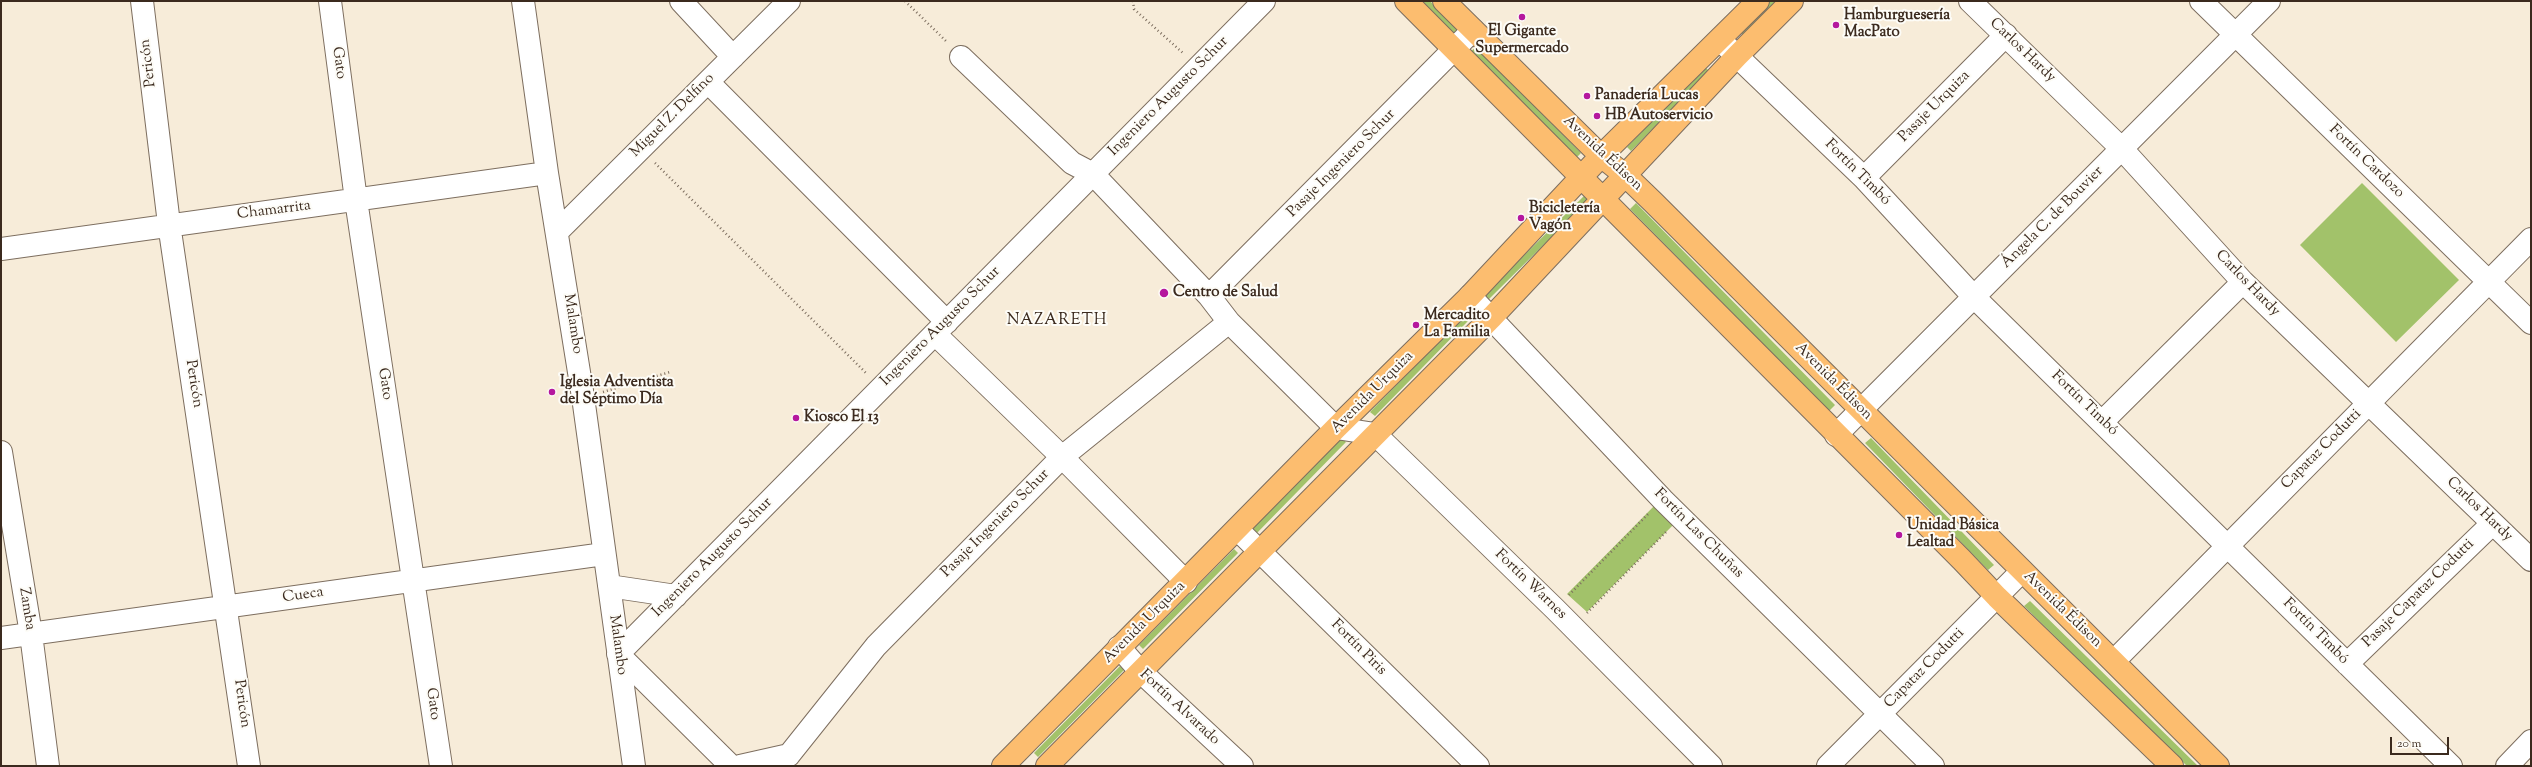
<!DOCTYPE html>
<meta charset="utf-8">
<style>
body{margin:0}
#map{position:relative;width:2532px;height:767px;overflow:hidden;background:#f7ecd9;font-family:"Sorts Mill Goudy",serif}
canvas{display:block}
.frame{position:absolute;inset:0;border:2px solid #3b2a1e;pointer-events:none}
.scale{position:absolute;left:2390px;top:737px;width:59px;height:18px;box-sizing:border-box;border:2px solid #3b2a1e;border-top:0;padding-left:5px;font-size:12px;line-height:14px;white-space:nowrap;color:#3b2a1e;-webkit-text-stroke:3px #fdfcf7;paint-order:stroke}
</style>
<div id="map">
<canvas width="2532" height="767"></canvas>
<div class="frame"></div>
<div class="scale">20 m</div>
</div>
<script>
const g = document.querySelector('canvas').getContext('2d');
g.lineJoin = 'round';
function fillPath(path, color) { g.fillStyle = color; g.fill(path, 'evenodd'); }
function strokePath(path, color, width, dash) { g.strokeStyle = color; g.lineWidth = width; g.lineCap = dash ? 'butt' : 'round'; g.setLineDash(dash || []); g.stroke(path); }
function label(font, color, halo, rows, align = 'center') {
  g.font = font + ' "Sorts Mill Goudy",serif'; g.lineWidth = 4; g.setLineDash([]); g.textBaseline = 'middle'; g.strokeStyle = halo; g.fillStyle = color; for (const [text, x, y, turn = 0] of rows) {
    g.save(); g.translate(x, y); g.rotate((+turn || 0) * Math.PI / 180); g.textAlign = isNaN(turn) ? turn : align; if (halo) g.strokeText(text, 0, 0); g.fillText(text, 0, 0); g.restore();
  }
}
fillPath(new Path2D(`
 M1419 1H1430L1458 29 1453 34Z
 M1769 1H1778L1744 36 1739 31Z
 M1476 47 1581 153 1575 159 1470 52Z
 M1705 67 1709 71 1631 151 1627 147Z
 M2362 183 2459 280 2396 342 2300 245Z
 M1588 192 1593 196 1487 301 1482 297Z
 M1636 203 1835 405 1829 411 1630 209Z
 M1463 317 1468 321 1375 416 1370 412Z
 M1340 437 1346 442 1255 535 1250 530Z
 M1871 438 1994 565 1988 570 1865 443Z
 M1659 501 1678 520 1587 612 1567 594Z
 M1234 549 1238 553 1143 649 1139 645Z
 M2030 601 2198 766H2187L2024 606Z
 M1120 666 1124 670 1038 757 1034 753Z`), '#a2c26a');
const minor = new Path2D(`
 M142 1 169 224 249 766
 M330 1 356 200 441 766
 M523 1 547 173 583 397 634 766
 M681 1 733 57
 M1970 1 2122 149 2243 282 2531 560
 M2201 1 2531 323
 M1720 40 1864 178 1973 296 2451 766
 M961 57 1072 163 1093 174 1209 296 1229 322 1336 428 1375 434 1555 609 1711 766
 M708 82 947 322
 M1864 178 2006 35
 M558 231 789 1
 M1 249 547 173
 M1209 296 1473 30
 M1470 296 1663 500 1933 766
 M935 334 1062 457 1186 582
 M2102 422 2243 282
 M1836 435 2269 1
 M1 452 31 634 48 766
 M1238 530 1478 766
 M609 586 676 596
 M1 638 604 554
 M1119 647 1141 672 1242 766
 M618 654 1264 1
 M618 654 731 766
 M2114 661 2531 239
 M2347 664 2492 524
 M789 755 876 646 1062 457 1229 322
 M740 766 789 755
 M1828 766 2022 571
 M2507 766 2531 741`);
const major = new Path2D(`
 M1406 1 1962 560 1997 597 2172 766
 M1444 1 1601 156 1626 176 1653 202 2218 766
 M1003 766 1336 428 1470 296 1601 156 1758 1
 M1047 766 1492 317 1737 56 1792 1`);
strokePath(minor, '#7d6e5f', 24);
strokePath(major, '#7d6e5f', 24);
strokePath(new Path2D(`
 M905 1 947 42
 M1133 1 1134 9 1184 54
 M655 163 867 374
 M603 392 670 372
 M1569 595 1648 514
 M1587 613 1666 532`), '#7d6e5f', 2.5, [1, 3]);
strokePath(minor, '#fff', 22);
strokePath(major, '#fcbd6f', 22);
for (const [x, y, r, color] of [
 [1522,17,4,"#b5179e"],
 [1836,25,4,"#b5179e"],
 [1587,96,4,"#b5179e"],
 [1597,116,4,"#b5179e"],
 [1521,218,4,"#b5179e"],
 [1164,293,5,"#b5179e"],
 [1416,325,4,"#b5179e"],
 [552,392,4,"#b5179e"],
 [796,418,4,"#b5179e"],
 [1899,535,4,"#b5179e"]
]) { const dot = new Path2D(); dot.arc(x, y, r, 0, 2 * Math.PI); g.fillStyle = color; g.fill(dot); strokePath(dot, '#fdfcf7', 1.5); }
label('bold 15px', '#3b2a1e', '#fdfcf7', [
 ["Hamburguesería",1844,16],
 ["MacPato",1844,33],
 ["El Gigante",1522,32,"center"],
 ["Supermercado",1522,49,"center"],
 ["Panadería Lucas",1595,96],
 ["HB Autoservicio",1605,116],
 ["Bicicletería",1529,209],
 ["Vagón",1529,226],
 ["Centro de Salud",1173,293],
 ["Mercadito",1424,316],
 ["La Familia",1424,333],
 ["Iglesia Adventista",560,383],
 ["del Séptimo Día",560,400],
 ["Kiosco El 13",804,418],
 ["Unidad Básica",1907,526],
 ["Lealtad",1907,543]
], 'left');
label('15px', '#3b2a1e', '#fdfcf7', [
 ["Carlos Hardy",2022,51,44],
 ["Pericón",149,63,-97],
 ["Gato",338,63,82],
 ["Ingeniero Augusto Schur",1169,97,-45],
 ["Pasaje Urquiza",1935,107,-45],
 ["Miguel Z. Delfino",673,116,-45],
 ["Avenida Édison",1602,154,43],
 ["Fortín Cardozo",2366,162,44],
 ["Pasaje Ingeniero Schur",1342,164,-45],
 ["Fortín Timbó",1857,173,45],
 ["Chamarrita",274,211,-7],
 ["Ángela C. de Bouvier",2053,218,-45],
 ["Carlos Hardy",2247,284,46],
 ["Malambo",572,324,81],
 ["Ingeniero Augusto Schur",941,327,-45],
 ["Avenida Édison",1833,382,45],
 ["Pericón",193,384,81],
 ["Gato",384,384,81],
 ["Avenida Urquiza",1373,393,-45],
 ["Fortín Timbó",2084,404,44],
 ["Capataz Codutti",2322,450,-45],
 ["Carlos Hardy",2479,510,44],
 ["Pasaje Ingeniero Schur",996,524,-45],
 ["Fortín Las Chuñas",1698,534,45],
 ["Ingeniero Augusto Schur",713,558,-45],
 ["Fortín Warnes",1530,585,44],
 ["Pasaje Capataz Codutti",2419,594,-44],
 ["Cueca",303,596,-8],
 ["Zamba",26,609,81],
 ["Avenida Édison",2062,610,44],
 ["Avenida Urquiza",1145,623,-45],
 ["Fortín Timbó",2315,632,45],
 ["Malambo",617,645,82],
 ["Fortín Piris",1358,648,45],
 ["Capataz Codutti",1925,669,-45],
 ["Pericón",241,704,82],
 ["Gato",432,704,82],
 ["Fortín Alvarado",1179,708,43]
]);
g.letterSpacing = '1px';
label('16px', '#3b2a1e', '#fdfcf7', [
 ["NAZARETH",1057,321]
]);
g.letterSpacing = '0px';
</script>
